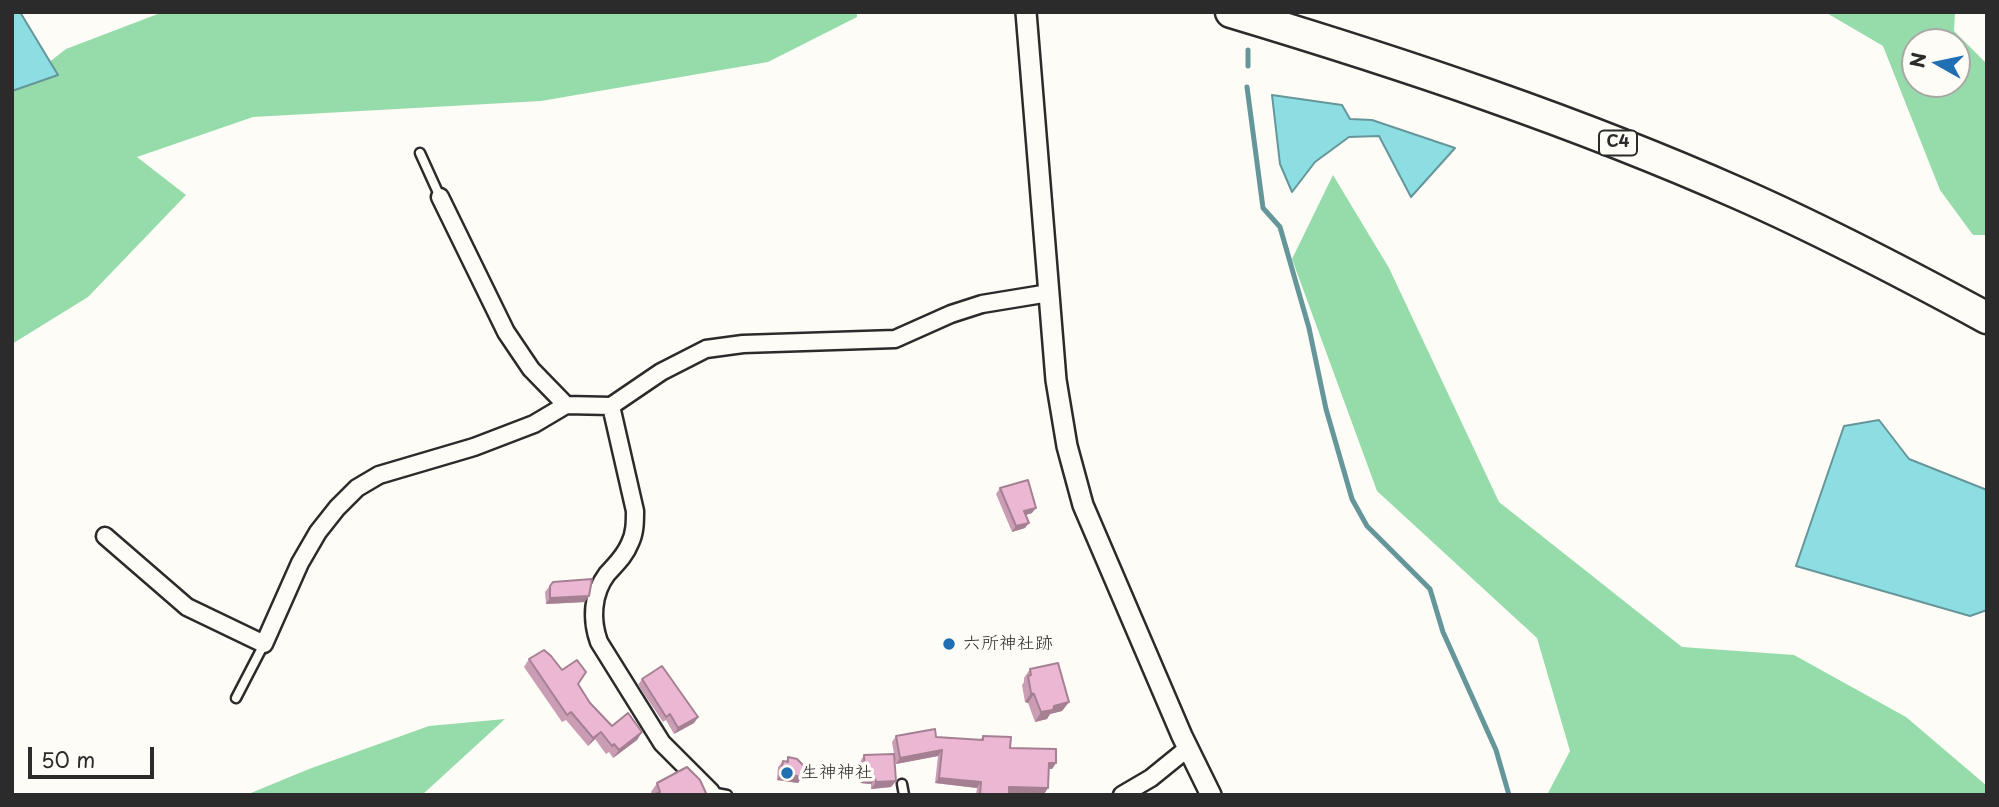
<!DOCTYPE html>
<meta charset="utf-8">
<style>
body{margin:0}
#map{position:relative;width:1999px;height:807px;overflow:hidden;background:#fdfcf7;font-family:"Playpen Sans",sans-serif}
canvas{display:block}
.frame{position:absolute;inset:0;border:14px solid #2b2b2b;pointer-events:none}
.north{position:absolute;left:1901px;top:28px;width:70px;height:70px;box-sizing:border-box;background:#fdfcf7;border:2px solid #a9a8a5;border-radius:50%;rotate:279deg;font-size:19px;font-weight:700;line-height:28px;text-align:center;color:#2b2b2b}
.north::after{content:'';display:block;margin:auto;width:24px;height:32px;background:#1f6fb2;clip-path:polygon(50% 0,100% 100%,50% 72%,0 100%)}
.scale{position:absolute;left:28px;top:747px;width:126px;height:32px;box-sizing:border-box;border:4px solid #2b2b2b;border-top:0;padding-left:9px;font-size:21px;line-height:24px;white-space:nowrap;color:#2b2b2b;-webkit-text-stroke:5px #fdfcf7;paint-order:stroke}
</style>
<div id="map">
<canvas width="1999" height="807"></canvas>
<div class="frame"></div>
<div class="north">N</div>
<div class="scale">50 m</div>
</div>
<script>
const g = document.querySelector('canvas').getContext('2d');
g.lineJoin = 'round';
function fillPath(path, color) { g.fillStyle = color; g.fill(path, 'evenodd'); }
function strokePath(path, color, width, dash) { g.strokeStyle = color; g.lineWidth = width; g.lineCap = dash ? 'butt' : 'round'; g.setLineDash(dash || []); g.stroke(path); }
function label(font, color, halo, rows, align = 'center') {
  g.font = font + ' "Playpen Sans","Klee One",sans-serif'; g.lineWidth = 7; g.setLineDash([]); g.textBaseline = 'middle'; g.strokeStyle = halo; g.fillStyle = color; for (const [text, x, y, turn = 0] of rows) {
    g.save(); g.translate(x, y); g.rotate((+turn || 0) * Math.PI / 180); g.textAlign = isNaN(turn) ? turn : align; if (halo) g.strokeText(text, 0, 0); g.fillText(text, 0, 0); g.restore();
  }
}
fillPath(new Path2D(`
 M163 12H857V17L768 62 541 101 253 117 137 157 186 195 88 297 12 344V91L66 49Z
 M1825 12H1955L1954 31 1987 64V235H1973L1940 190 1883 46ZM1915 42H1957V84H1915Z
 M1333 175 1389 268 1499 502 1682 647 1794 655 1906 717 1987 786V795H1547L1570 751 1537 638 1377 491 1292 259Z
 M505 719 422 795H246L309 769 429 726Z`), '#95dcaa');
const water = new Path2D(`
 M12 12H20L58 75 12 91Z
 M1272 95 1342 105 1350 119 1372 120 1455 148 1411 197 1379 136 1349 137 1315 162 1292 192 1280 164Z
 M1879 420 1909 459 1987 490V610L1970 616 1796 566 1844 426Z`);
fillPath(water, '#8cdee2');
strokePath(water, '#659699', 2);
strokePath(new Path2D(`
 M1248 50V66
 M1247 87 1263 208 1280 227 1309 328 1326 409 1352 499 1367 526 1430 589 1443 632 1496 750 1509 795`), '#659699', 5);
const service = new Path2D(`
 M420 153 440 197
 M236 698 264 644
 M902 784 904 795
 M711 792 727 795`);
const minor = new Path2D(`
 M440 197 506 332 531 369 566 405
 M611 406 635 511C635 522 635 533 630 543 625 556 616 564 607 574 592 594 591 620 599 642L662 743 711 792V795
 M105 536 187 607 264 644 300 563 318 532 337 508 357 488 379 475 474 447 534 424 566 405 611 406 661 372 706 349 743 344 895 339 951 314 982 304 1049 293
 M1122 795 1151 778 1188 748`);
const tertiary = new Path2D(`
 M1026 12 1056 380 1067 446 1083 505 1182 736 1211 795`);
const motorway = new Path2D(`
 M1231 12C1404 64 1575 121 1740 194 1824 231 1906 274 1987 318`);
strokePath(service, '#2b2b2b', 13);
strokePath(minor, '#2b2b2b', 21);
strokePath(tertiary, '#2b2b2b', 24);
strokePath(motorway, '#2b2b2b', 35);
strokePath(service, '#fdfcf7', 8);
strokePath(minor, '#fdfcf7', 16);
strokePath(tertiary, '#fdfcf7', 19);
strokePath(motorway, '#fdfcf7', 30);
fillPath(new Path2D(`
 M1000 488 1032 513 1025 515V528L1012 532 996 494Z
 M553 582 585 602 546 604 545 592Z
 M529 659 562 670 578 684 590 703 612 726 642 732 637 740 613 758 609 752 606 754 595 739 588 746 566 720 562 722 524 667Z
 M1030 669 1069 702 1062 711 1050 714 1047 719 1035 722 1028 703 1025 702 1022 685 1024 682V678Z
 M642 679 698 717 694 723 674 734 666 720 663 722 638 685Z
 M896 736 936 737 980 740 983 736 1010 748 1056 763 1052 769H1049L1048 788 1044 794 1009 793V795H976L977 788 935 783 938 756 896 764 894 756 896 781 891 787 871 789V784L860 783V762L864 755 894 754 892 742Z
 M788 757 802 777 798 783 777 780 778 767 783 761H786Z
 M657 783 705 795H652L651 792Z`), '#cb9db5');
fillPath(new Path2D(`
 M1036 508 1032 513 1020 517 1024 511Z
 M1029 523 1025 528 1012 532 1016 526Z
 M589 596 585 602 546 604 550 598Z
 M1031 693 1034 694 1028 703 1025 702Z
 M1069 702 1062 711 1050 714 1047 719 1035 722 1041 712 1054 706Z
 M698 717 694 723 674 734 678 728Z
 M601 732 595 739 588 746 593 738Z
 M642 732 637 740 613 758 619 750Z
 M942 750 938 756 896 764 900 758Z
 M1049 763H1056L1052 769H1045Z
 M781 773 802 777 798 783 777 780Z
 M865 777 875 778 871 784 860 783Z
 M939 778 981 782 977 788 935 783Z
 M896 781 891 787 871 789 876 782Z
 M1009 787 1048 788 1044 794 1005 793Z`), '#a58093');
const building = new Path2D(`
 M1028 480 1036 508 1024 511 1029 523 1016 526 1000 488Z
 M592 579 589 596 550 598V586L553 582Z
 M544 650 551 656 562 670 577 660 586 672 578 684 590 703 612 726 628 713 642 732 619 750 614 744 612 746 601 732 593 738 571 712 567 715 529 659Z
 M1058 663 1069 702 1054 706 1053 710 1041 712 1034 694 1031 693 1028 676 1031 675 1030 669Z
 M662 666 698 717 678 728 670 714 666 717 642 679Z
 M935 729 936 737 983 740V736L1011 737 1010 748 1056 749V763H1049L1048 788 1009 787V795L980 794 981 782 939 778 942 750 900 758 896 736Z
 M894 754 896 781 876 782 875 778 865 777 864 755Z
 M788 757 797 759 804 766 802 777 781 773 783 761 788 762Z
 M687 767 700 780 706 793 703 795H653L660 792 657 783Z`);
fillPath(building, '#ecb7d2');
strokePath(building, '#a58093', 2);
for (const [x, y, r, color] of [
 [949,644,7,"#1f6fb2"],
 [787,773,7,"#1f6fb2"]
]) { const dot = new Path2D(); dot.arc(x, y, r, 0, 2 * Math.PI); g.fillStyle = color; g.fill(dot); strokePath(dot, '#fdfcf7', 2.5); }
for (const [x, y, w] of [
 [1618,143,38]
]) { const box = new Path2D(); box.roundRect(x - w / 2, y - 12.5, w, 25, 5); g.fillStyle = '#fdfcf7'; g.fill(box); strokePath(box, '#2b2b2b', 2); }
label('bold 16px', '#2b2b2b', null, [
 ["C4",1618,143]
]);
label('18px', '#2b2b2b', '#fdfcf7', [
 ["六所神社跡",963,644],
 ["生神神社",801,773]
], 'left');
</script>
